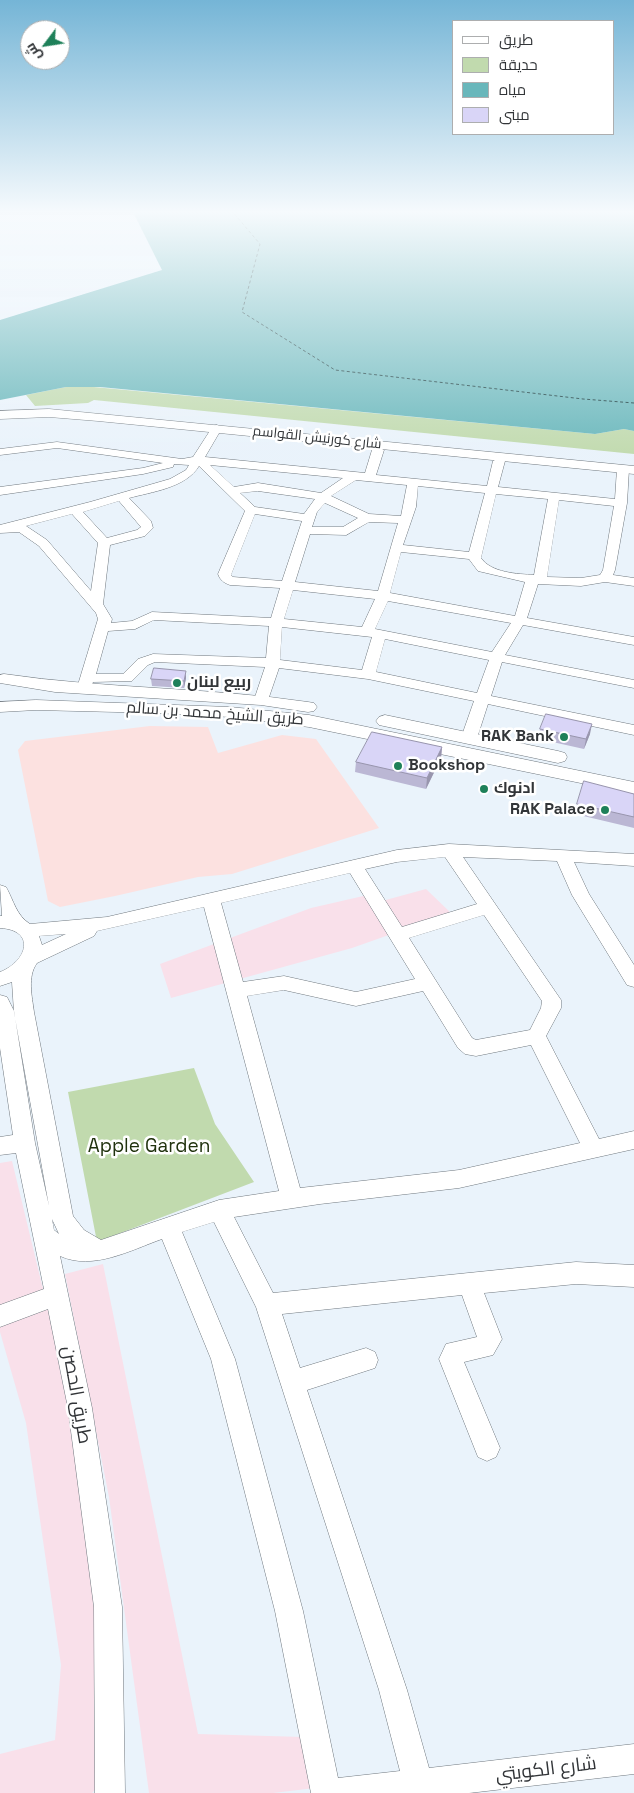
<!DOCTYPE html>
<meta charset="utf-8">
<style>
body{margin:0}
#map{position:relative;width:634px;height:1793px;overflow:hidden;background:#eaf3fb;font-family:"Space Grotesk",Cairo,sans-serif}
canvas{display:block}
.legend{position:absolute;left:452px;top:20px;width:162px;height:115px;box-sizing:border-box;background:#fff;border:1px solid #adaeaf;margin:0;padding:6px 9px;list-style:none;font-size:15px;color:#323538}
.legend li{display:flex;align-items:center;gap:10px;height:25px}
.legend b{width:25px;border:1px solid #adaeaf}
.north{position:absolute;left:20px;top:20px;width:50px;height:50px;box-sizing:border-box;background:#fff;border:1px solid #adaeaf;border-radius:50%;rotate:239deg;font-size:14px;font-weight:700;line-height:20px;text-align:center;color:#323538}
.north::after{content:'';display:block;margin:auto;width:18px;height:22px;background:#1e8059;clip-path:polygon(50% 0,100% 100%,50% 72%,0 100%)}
</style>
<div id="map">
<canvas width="634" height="1793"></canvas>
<ul class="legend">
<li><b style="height:6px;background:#fff"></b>طريق</li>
<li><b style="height:14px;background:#c1daae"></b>حديقة</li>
<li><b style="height:14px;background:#69b7bb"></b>مياه</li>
<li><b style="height:14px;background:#d9d5f7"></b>مبنى</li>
</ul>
<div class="north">ش</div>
</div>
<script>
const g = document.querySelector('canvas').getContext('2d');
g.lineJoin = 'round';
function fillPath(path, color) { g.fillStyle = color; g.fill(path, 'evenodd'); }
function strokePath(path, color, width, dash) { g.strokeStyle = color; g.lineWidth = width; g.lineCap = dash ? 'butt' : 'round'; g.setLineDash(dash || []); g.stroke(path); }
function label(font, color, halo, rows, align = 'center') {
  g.font = font + ' "Space Grotesk",Cairo,sans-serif'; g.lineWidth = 5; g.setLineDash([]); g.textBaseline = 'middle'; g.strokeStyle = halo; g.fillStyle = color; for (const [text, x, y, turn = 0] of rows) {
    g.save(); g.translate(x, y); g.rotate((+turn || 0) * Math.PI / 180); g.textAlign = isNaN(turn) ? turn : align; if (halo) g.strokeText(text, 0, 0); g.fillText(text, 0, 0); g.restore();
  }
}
fillPath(new Path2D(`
 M426 889 451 913 352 948 171 998 160 964 311 908 372 894 382 901Z
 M12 1161 42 1285 68 1364 96 1576 101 1783 92 1793H0V1754L55 1740 61 1665 26 1423 0 1332V1163Z
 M103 1264 198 1734 304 1737 315 1788 273 1793H149L109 1497 65 1274Z`), '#f9e0ea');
fillPath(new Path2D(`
 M150 726 208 727 218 753 282 735 316 739 379 828 232 874 198 877 115 896 60 907 48 901 18 750 25 741Z`), '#fce1e0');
fillPath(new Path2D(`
 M83 386 595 434 624 429 634 431V454L94 400 88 403 35 406 26 395 66 387Z
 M194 1068 215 1124 254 1182 97 1242 68 1092Z`), '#c1daae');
fillPath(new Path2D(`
 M132 210H634V431L624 429 595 434 100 387H66L0 400V320L162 270Z`), '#69b7bb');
strokePath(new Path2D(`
 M231 210 260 244 242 312 335 370 583 399 634 403`), '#143b3d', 1, [3, 2.5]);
const minor = new Path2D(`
 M217 425 222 428 205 457 365 473 372 450 378 447 384 450 376 475 487 486 493 461 499 458 505 461 498 487 615 499 617 469 623 466 627 467 629 469 627 503 615 570 613 575 634 578V586L605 582 581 586 538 584 527 618 634 637V645L523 625 505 655 634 680V688L502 662 491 696 634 725V735L488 704 477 738 474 741H464L461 738 474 701 368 679 279 668 268 700 266 703H256L254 700 265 667 155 662 148 665 132 681 93 682 89 691H79L77 688 98 619 96 613 39 546 19 532 0 533V525L90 502 170 479 186 470 189 465 174 464 173 467 143 474 0 495V487L143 468 163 463 57 448 0 455V449L57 442 182 459 193 457 213 426ZM210 465 343 478 321 493 258 483 234 487ZM199 466 245 511 218 574C220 580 224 583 230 585L280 588 271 618 152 612 132 621 111 623 112 619 103 604 110 545 145 536 153 528 151 521 129 498C151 492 186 488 199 466ZM356 480 407 485 401 516 369 514 331 496ZM418 486 485 493 469 552 403 545 416 507ZM258 491 315 499 304 514 255 507 240 493ZM496 494 548 499 534 575C518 574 491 573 481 558ZM559 500 614 506 603 570 600 575 581 578 547 577ZM119 501 141 527 137 530 107 538 83 512ZM325 503 358 518 343 527H312L317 512ZM72 514 98 543 91 591 47 540 26 526ZM255 514 302 521 282 581 233 577 231 575ZM369 522 398 523 378 591 295 582 310 534 346 535ZM401 552 469 559 478 571 525 582 515 616 390 593ZM293 590 375 599 362 627 284 619ZM388 601 511 623 492 652 375 629ZM154 620 269 626 266 658 153 654 138 659 123 674H96L108 631 135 629ZM282 627 372 637 362 670 280 660ZM385 639 489 660 477 693 376 672Z
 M449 844 634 854V866L574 862 589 894 634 965V987L627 985 572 895 557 861 463 857 561 1000V1008L546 1036 599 1139 634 1131V1149L459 1188 320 1204 234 1217 273 1293 576 1262 634 1265V1287L576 1284 484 1293 502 1339 493 1355 464 1362 500 1448 496 1457 487 1461 478 1457 439 1359 446 1344 477 1337 462 1295 282 1314 300 1368 366 1348 375 1352 378 1360 375 1368 307 1390 407 1690 429 1768 634 1744V1774L469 1793H311L275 1611 211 1359 162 1239C131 1250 93 1271 60 1256L92 1408 122 1607 125 1793H95L94 1607 68 1408 48 1309 0 1327V1305L44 1289 16 1153 0 1155V1137L13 1135 0 1048V995L7 997 14 1011 35 1143 49 1206 14 1012 12 982 0 986V972C28 961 36 930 0 928V916H2L0 885 6 887C14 901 16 915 30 924L107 917 397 850ZM445 857 477 904 402 927 365 869 397 862ZM350 873 415 979 356 992 284 976 243 982 221 903ZM204 907 279 1191 219 1200 101 1240 84 1230 73 1216 34 1012C32 996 27 977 37 963L94 936 97 931ZM484 915 542 1001 541 1008 530 1030 476 1040 472 1038 409 938ZM66 934 42 945 39 936ZM284 990 356 1006 423 991 458 1048 465 1054 476 1056 531 1045 580 1143 459 1170 300 1188 247 996ZM52 1219 59 1234 54 1230ZM214 1222 256 1307 379 1690 400 1771 338 1778 303 1611 235 1359 182 1232Z`);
const major = new Path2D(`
 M49 409 634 466V474L98 421 49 417 0 419V411Z
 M4 674C105 689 207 687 308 702L314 703 317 707 314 711 308 712 261 705 55 692 0 683V675Z
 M36 700 230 707 309 715 634 782V794L309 727 230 717 157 713 36 710 0 712V702Z
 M385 715 558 751 565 753 567 757 565 761 558 763 379 725 376 721 379 717Z`);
strokePath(minor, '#70787f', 1);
strokePath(major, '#70787f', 1);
fillPath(minor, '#fff');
fillPath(major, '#fff');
fillPath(new Path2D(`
 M186 678 184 688 152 686 151 679Z
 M540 729 590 734 584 749 539 739Z
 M442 747 441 758 426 789 355 772 356 762Z
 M634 794V828L575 814 577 804Z`), '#bbb7d4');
fillPath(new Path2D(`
 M186 671V678L184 688V681Z
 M592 724 590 734 584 749 586 739Z
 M442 747 441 758 426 789 427 778Z`), '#9895ad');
const building = new Path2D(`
 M154 668 186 671 184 681 151 679Z
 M546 714 592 724 586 739 540 729Z
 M372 732 442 747 427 778 356 762Z
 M584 781 634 794V817L577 804Z`);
fillPath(building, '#d9d5f7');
strokePath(building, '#9895ad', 1);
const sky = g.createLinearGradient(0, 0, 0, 461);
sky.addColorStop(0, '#75b5d6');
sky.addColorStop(0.46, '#f6fafd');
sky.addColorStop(1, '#f6fafd00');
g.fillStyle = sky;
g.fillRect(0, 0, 634, 461);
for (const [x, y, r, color] of [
 [177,683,5,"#1e8059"],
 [564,737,5,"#1e8059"],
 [398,766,5,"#1e8059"],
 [484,789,5,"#1e8059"],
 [605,810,5,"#1e8059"]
]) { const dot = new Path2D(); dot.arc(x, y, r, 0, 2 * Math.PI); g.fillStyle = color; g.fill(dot); strokePath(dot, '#fff', 2); }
label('14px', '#323538', '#fff', [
 ["شارع كورنيش القواسم",317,438,6]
]);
label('bold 16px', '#323538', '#fff', [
 ["ربيع لبنان",187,683],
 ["RAK Bank",554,737,"right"],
 ["Bookshop",408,766],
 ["ادنوك",494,789],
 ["RAK Palace",595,810,"right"]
], 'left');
label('16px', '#323538', '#fff', [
 ["طريق الشيخ محمد بن سالم",215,714,4]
]);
label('19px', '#20320d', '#fff', [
 ["Apple Garden",149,1147]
]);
label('19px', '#323538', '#fff', [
 ["طريق الحصن",76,1395,80],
 ["شارع الكويتي",546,1770,-7]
]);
</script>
